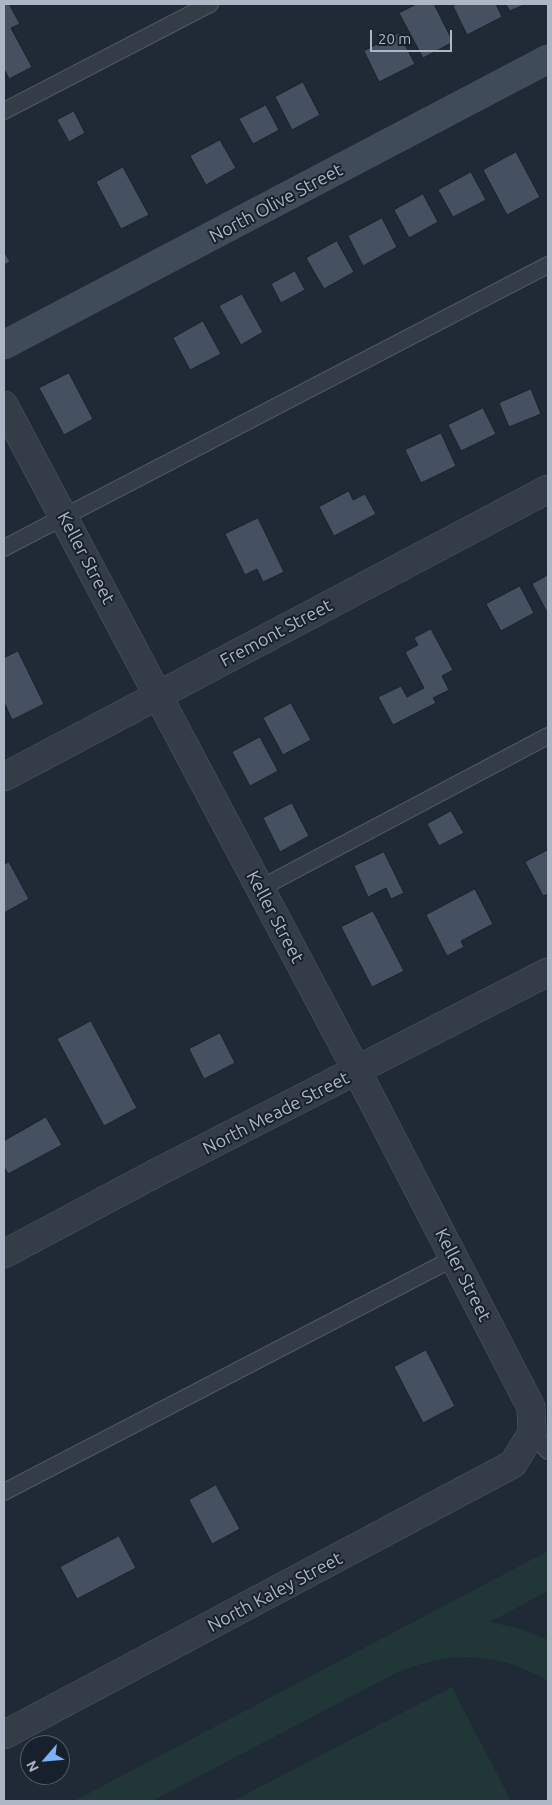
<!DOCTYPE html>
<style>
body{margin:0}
#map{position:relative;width:552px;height:1805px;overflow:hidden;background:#1f2a36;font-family:Ubuntu,sans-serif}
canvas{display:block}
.frame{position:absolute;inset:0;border:5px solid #acb6c4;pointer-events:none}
.north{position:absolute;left:20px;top:1735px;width:50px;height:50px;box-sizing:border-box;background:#18212b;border:1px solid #535d68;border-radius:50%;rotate:243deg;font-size:14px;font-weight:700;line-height:20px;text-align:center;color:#acb6c4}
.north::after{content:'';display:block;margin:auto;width:18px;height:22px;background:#7db1f9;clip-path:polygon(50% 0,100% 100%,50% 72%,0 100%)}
.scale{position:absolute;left:370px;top:30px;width:82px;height:22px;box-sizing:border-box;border:2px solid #acb6c4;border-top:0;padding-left:6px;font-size:15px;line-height:18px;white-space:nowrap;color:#acb6c4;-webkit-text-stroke:4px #18212b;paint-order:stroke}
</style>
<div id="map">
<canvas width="552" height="1805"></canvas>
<div class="frame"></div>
<div class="north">N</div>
<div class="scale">20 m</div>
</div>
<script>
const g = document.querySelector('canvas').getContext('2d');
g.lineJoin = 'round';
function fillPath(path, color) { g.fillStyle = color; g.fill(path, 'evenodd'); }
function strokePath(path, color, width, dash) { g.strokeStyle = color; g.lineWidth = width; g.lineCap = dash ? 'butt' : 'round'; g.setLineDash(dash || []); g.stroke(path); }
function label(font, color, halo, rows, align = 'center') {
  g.font = font + ' Ubuntu,sans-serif'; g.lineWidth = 4; g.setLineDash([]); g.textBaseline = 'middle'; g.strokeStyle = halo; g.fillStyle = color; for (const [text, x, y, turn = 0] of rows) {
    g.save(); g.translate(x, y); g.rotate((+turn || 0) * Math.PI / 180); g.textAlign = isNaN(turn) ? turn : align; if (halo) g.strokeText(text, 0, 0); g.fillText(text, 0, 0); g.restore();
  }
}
fillPath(new Path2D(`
 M548 1551V1591L490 1622 522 1629 548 1640V1681C497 1651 448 1650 394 1674L152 1801H74Z
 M452 1687 511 1801H233Z`), '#213637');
const building = new Path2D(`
 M4 4H9L20 24 11 28 32 67 9 79 4 69Z
 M417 4H434L453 42 423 58 399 13Z
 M457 4H496L502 17 467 35 453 6Z
 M506 4H526L510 11Z
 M399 33 415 64 379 82 364 51Z
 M303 82 320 115 292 130 275 97Z
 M266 105 279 130 253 144 239 119Z
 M74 111 85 133 69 142 57 120Z
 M220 140 236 168 206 185 190 156Z
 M516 152 540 197 507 215 483 170Z
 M123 167 149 215 121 229 96 182Z
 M471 172 486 200 453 217 438 190Z
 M423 194 438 222 409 238 394 210Z
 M382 218 397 247 363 266 348 236Z
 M337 241 354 272 324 289 306 258Z
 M4 251 10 262 4 265Z
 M295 271 305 290 281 303 271 284Z
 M242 294 263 332 241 345 219 306Z
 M203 321 221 354 190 370 173 338Z
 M69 373 93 419 64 435 39 388Z
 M531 389 541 414 509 427 499 403Z
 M483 408 496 434 461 451 448 425Z
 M441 433 456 466 421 483 405 450Z
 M349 491 353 500 365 494 376 514 334 536 319 507Z
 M258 518 284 572 263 582 257 569 245 575 225 534Z
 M548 575V614L532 584Z
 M520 586 534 613 501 631 486 604Z
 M431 629 453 670 442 676 449 690 433 698 436 703 393 725 378 697 401 686 407 697 424 688 405 652 418 645 414 638Z
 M18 651 44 704 12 720 4 702V658Z
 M291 703 311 740 283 755 263 718Z
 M260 737 278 771 250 786 232 752Z
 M292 803 309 836 280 852 263 818Z
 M451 811 464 833 439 846 427 824Z
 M548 850V894L543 896 525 862Z
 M384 852 404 893 391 899 386 888 368 897 354 866Z
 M9 862 29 899 4 913V865Z
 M475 889 493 924 461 941 464 947 447 956 426 915Z
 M373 911 404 971 372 987 341 927Z
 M91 1021 137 1108 104 1126 57 1039Z
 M220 1033 235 1063 204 1079 189 1049Z
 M46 1117 62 1145 8 1174 4 1167V1141Z
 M426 1350 455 1406 423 1423 394 1367Z
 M216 1485 240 1529 212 1544 189 1500Z
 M119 1536 136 1568 77 1599 60 1567Z`);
fillPath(building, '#455161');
strokePath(building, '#1a232d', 1);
const lane = new Path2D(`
 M4 111 210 4
 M4 548 548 265
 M259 889 548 736
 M532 1433 548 1451
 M4 1492 454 1258`);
const street = new Path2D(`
 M4 405 357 1071 531 1407 532 1433 513 1464 4 1735
 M4 777 548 489
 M4 1254 156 1173 548 972`);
const secondary = new Path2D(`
 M4 345 548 59`);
strokePath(lane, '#505965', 18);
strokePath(street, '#505965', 29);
strokePath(secondary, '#505965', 29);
strokePath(lane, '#333c47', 16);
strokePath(street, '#333c47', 28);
strokePath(secondary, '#404b5a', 28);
label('18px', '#acb6c4', '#18212b', [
 ["North Olive Street",276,203,-28],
 ["Keller Street",86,558,62],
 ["Fremont Street",276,633,-28],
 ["Keller Street",275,917,62],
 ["North Meade Street",276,1113,-27],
 ["Keller Street",463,1275,63],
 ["North Kaley Street",275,1592,-28]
]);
</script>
